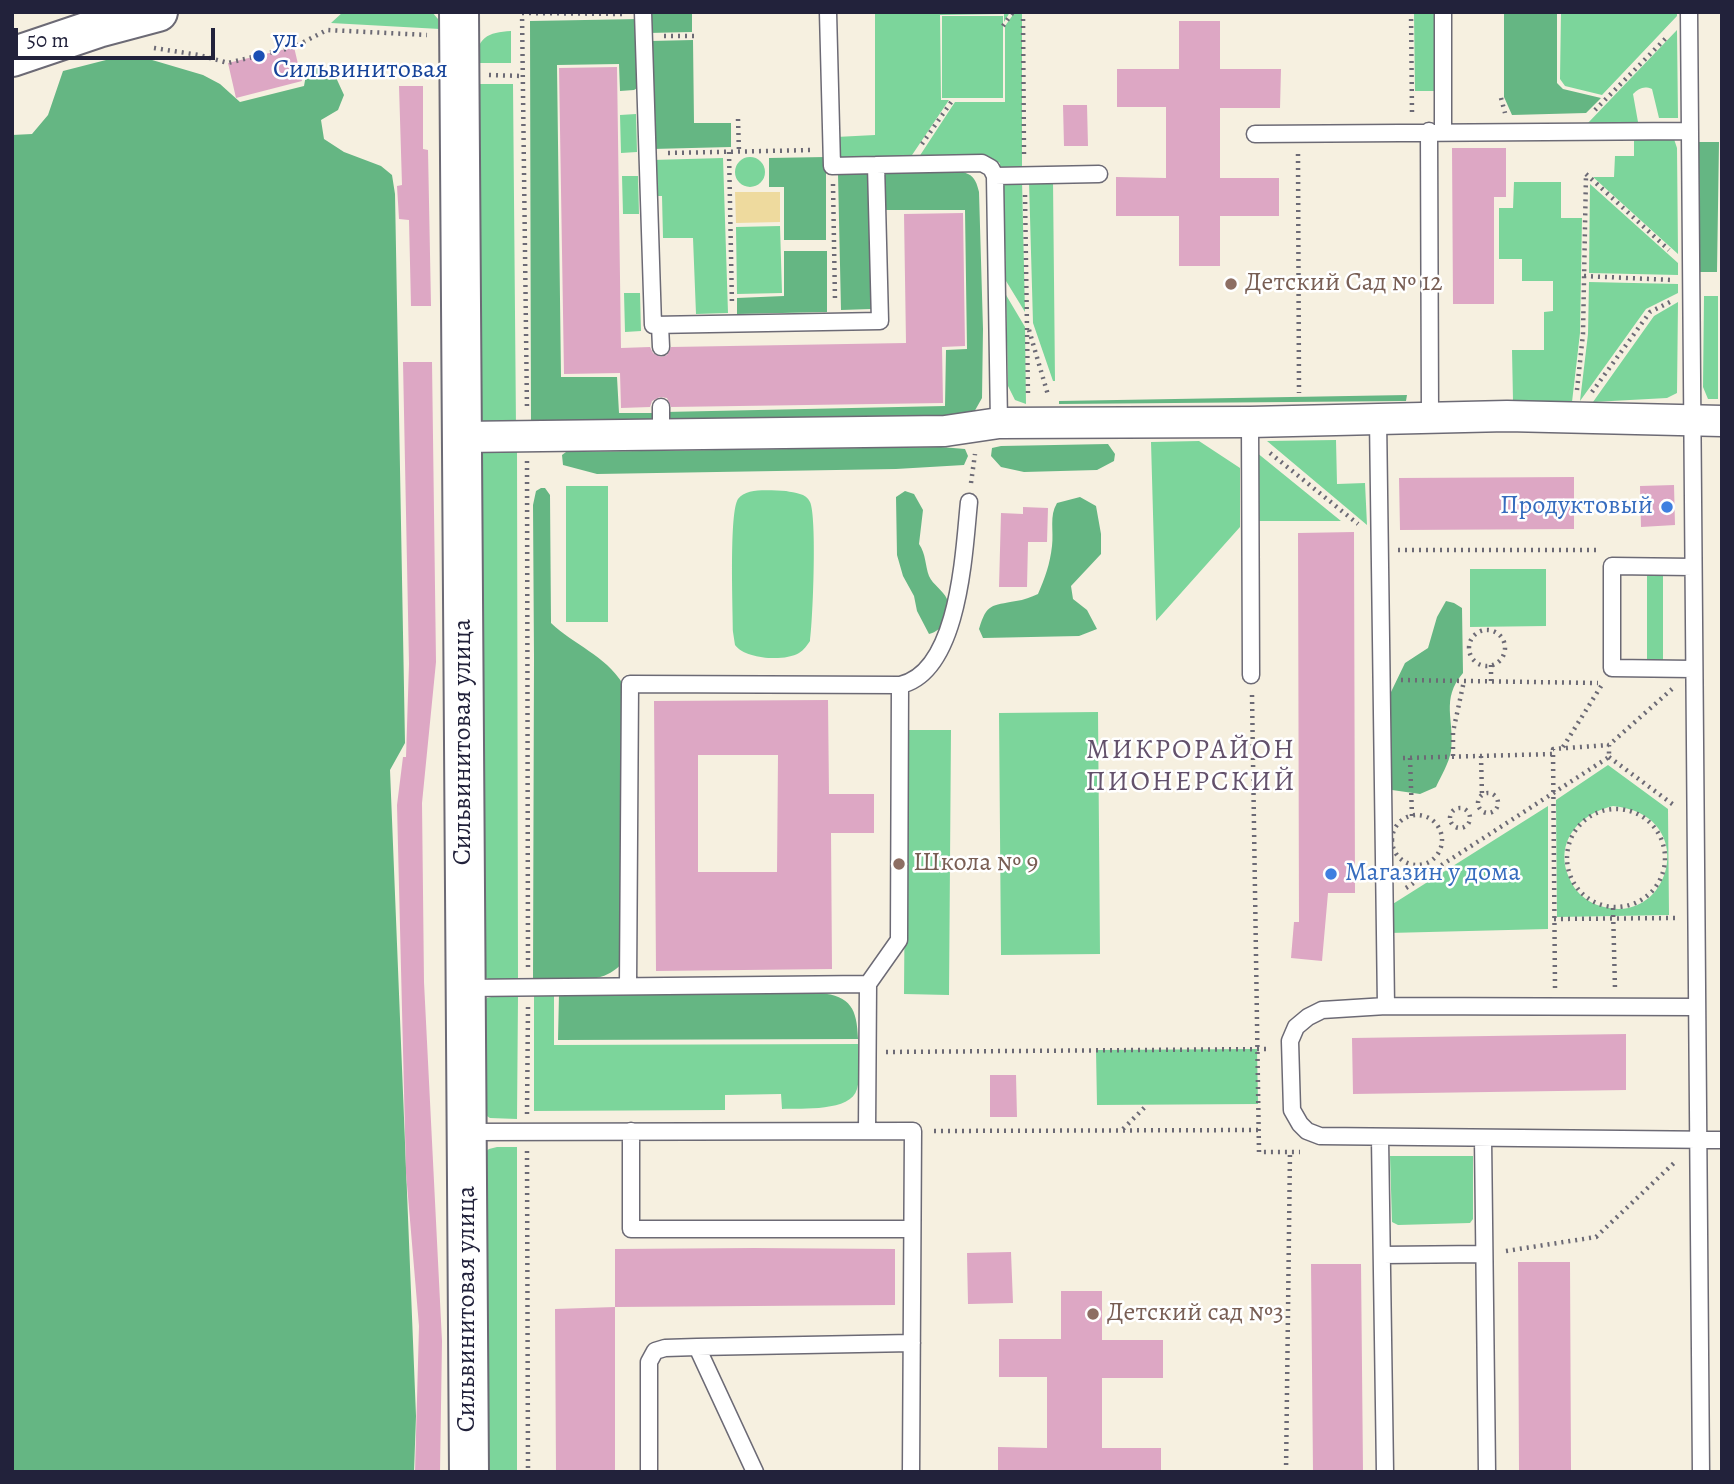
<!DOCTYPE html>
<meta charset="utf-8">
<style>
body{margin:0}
#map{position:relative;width:1734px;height:1484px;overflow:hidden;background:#f6f0e0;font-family:Alegreya,serif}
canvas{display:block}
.frame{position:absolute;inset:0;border:14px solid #22223b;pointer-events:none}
.scale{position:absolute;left:14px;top:28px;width:201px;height:32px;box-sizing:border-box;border:4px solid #22223b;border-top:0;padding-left:9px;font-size:21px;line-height:24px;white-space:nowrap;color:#22223b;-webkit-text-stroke:5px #fff;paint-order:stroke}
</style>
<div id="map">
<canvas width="1734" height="1484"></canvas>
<div class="frame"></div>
<div class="scale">50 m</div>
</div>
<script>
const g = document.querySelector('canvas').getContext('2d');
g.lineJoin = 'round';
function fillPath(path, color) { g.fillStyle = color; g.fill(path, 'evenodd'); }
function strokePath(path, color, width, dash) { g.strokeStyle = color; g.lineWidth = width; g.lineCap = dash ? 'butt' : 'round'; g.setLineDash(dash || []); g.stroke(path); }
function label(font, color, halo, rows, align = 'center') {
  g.font = font + ' Alegreya,serif'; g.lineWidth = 5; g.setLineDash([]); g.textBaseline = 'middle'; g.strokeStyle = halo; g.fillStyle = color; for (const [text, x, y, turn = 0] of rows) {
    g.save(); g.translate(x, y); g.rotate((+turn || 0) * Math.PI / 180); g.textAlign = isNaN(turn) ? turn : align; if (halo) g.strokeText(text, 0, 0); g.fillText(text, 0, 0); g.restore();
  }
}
fillPath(new Path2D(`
 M343 12H432L438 19 440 29 331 23Z
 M875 12H1010L1004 22V14L940 15 941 100H949L908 161 837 163 836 137 875 135Z
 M1015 12H1022V168L1000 167V163L991 159 917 160 955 102H1005V26Z
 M1414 12H1439L1440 91H1415Z
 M1561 12H1677V16L1602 95 1565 86 1560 79Z
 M942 16H1003V98H942Z
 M1677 30 1678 118H1659L1652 89C1644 86 1639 88 1633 94L1638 122 1587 124Z
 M511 31V63H476C476 38 488 32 511 31Z
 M474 84H513L516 428C500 427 485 430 479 414Z
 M636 114 637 152 621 153 620 115Z
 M1634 135H1663L1674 139 1677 148 1678 254 1593 177H1614L1615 156H1634Z
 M735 172a15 15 0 1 1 30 0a15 15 0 1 1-30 0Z
 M723 158 728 313 696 314 693 238H663L662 196H653L652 160Z
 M622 176H638L639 214H623Z
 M1003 180H1022L1025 312 1006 281Z
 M1053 180 1055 381H1053L1033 323 1029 181Z
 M1514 182H1561V218H1582L1580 333 1572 402 1513 401 1512 350H1544V312L1553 311V281H1522V259H1499V208H1513Z
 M1590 184 1678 263V275L1589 273Z
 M780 226 782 293 737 294 736 227Z
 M1589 282 1678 284V293L1646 309 1580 401 1588 334Z
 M624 293H640L641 331 625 332Z
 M1006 295 1025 327 1026 404 1015 400 1008 386Z
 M1704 296H1718V399H1708L1703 387Z
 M1678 302 1677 393 1667 398 1593 402 1654 316Z
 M1336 440 1337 484 1365 483 1367 525 1267 441Z
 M1199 441 1240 468V527L1156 621 1151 442Z
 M517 447 518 980H490L482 975 474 463 482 450Z
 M1256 452 1341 521H1259Z
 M566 486H608V622H566Z
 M786 491C795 493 806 493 810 502 817 516 813 621 810 641 807 645 804 650 799 653 784 662 745 659 735 645L733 632C733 610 729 512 738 499 747 487 773 491 786 491Z
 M1647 567H1663V669H1647Z
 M1470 569H1546V626L1470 627Z
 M1098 712 1100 954 1001 955 999 713Z
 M906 730H951L949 995 904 994Z
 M1608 765 1668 809 1669 915 1557 917 1556 800ZM1613 806C1700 814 1672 925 1604 907 1594 905 1584 899 1577 891 1549 853 1571 816 1613 806Z
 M1548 806V929L1389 933 1388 907Z
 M534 994H554V1045L858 1044C858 1058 861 1076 857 1089 851 1112 802 1108 782 1109L781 1094 725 1095V1110L534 1111Z
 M495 996H518L517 1119 490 1118 482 1113 480 1005 487 998Z
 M1257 1049 1258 1104 1097 1105 1096 1050Z
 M497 1147H517V1472H479L481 1155 489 1149Z
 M1390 1156H1473V1219L1470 1223 1398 1225 1392 1222Z`), '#7cd59b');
fillPath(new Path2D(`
 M648 12H692V32L648 33Z
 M1557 12V83L1563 89 1601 98 1586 113 1512 115 1504 97V13Z
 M640 19 639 87 634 90 620 91 619 64 557 65 561 377H617L619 413H657L658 421 531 431 530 21Z
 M693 40 694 123H731V147L652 149 650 41Z
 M142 57 203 75 220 84 240 102 304 86 306 75 318 67 333 71 344 95 338 110 321 120 324 139 344 152 381 166 392 175 395 194 405 743 390 770 416 1416 414 1472H12V135L32 134 48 115 63 71 106 60Z
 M1698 142H1719L1717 272H1696Z
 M826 157V240H784V187H769V158Z
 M885 170C906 170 949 164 968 174 975 177 977 184 979 192L983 329 982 398 973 414 953 423 669 430 665 412 945 406 946 350 967 349 965 210H885Z
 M868 173 871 309 841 310 838 174Z
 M784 251H827V312L737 314V298L784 296Z
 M1407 395 1406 401 1059 404V401Z
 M1108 444 1115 454 1114 461 1097 470 1024 472 1001 467 991 456 992 448 1001 446Z
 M941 447 965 449 968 456 964 465 896 469 597 474 563 465 562 455 566 452Z
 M541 488H545L550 495 551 623C574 645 605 655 623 684L624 961C603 988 564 979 533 979L534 658 533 505 536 491Z
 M905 491 914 494 923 510 919 544C926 554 925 565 929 576 933 585 943 590 947 599 954 613 943 631 929 634L917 611 914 596 903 576 897 555 896 497Z
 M1080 497 1096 506 1101 534V554L1071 586 1073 599 1087 610 1097 629 1079 636 983 638 979 629C987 603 991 606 1016 601 1024 600 1031 597 1038 594 1045 578 1050 564 1052 546 1054 531 1049 516 1057 503Z
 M1446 601 1454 603 1462 608 1463 673C1440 700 1455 720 1451 751 1449 763 1441 776 1436 787L1420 794 1392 790 1389 774 1391 692 1405 663 1428 648 1437 617Z
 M820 993C851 996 857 1009 858 1039L558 1040 559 994Z`), '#65b683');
fillPath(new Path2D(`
 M735 192H780V222L736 223Z`), '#eeda9e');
fillPath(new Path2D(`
 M1179 21H1220V69H1281L1280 108H1220V178H1279V216H1220V266H1179V216H1116V177L1166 178V107H1117V69H1179Z
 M294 47 302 81 236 98 228 63Z
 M617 67 621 348 650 347 653 353 661 357 667 355 671 347 906 343 904 214 963 213 965 346 942 347 943 403 671 407 667 398 660 397 652 401 650 407 621 408 620 373 564 374 559 68Z
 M399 86H423V149L428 150 431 306H411L409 220 399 219 397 186 402 185Z
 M1063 105H1087L1088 146H1064Z
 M1452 148H1506V197H1494V304H1453Z
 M403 362H432L436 662 422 803 424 982 442 1341 440 1472H415L419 1326 406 1173 397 805 403 757H406L409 664Z
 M1574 477V529L1400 530 1399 478Z
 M1674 485 1675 525 1641 527 1640 486Z
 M1023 507 1048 508 1047 542H1028L1027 587H999L1001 513 1023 514Z
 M1354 532 1355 893H1328L1322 961 1291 958 1294 922H1299L1298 533Z
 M828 700 829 794H874V833H831L832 969 656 971 654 701ZM698 755H778L777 872H698Z
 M1626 1034V1090L1353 1094 1352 1038Z
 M990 1075H1016L1017 1117H990Z
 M754 1248 895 1249V1305L615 1307V1249Z
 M1011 1252 1013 1303 968 1304 967 1253Z
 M1518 1262H1570L1571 1472H1519Z
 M1311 1264H1361L1363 1472H1313Z
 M1061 1291H1102V1340H1163V1378H1102V1448H1161V1472H998V1447L1047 1448V1377H999V1339H1061Z
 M615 1307V1472H556L555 1309Z`), '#dda7c4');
const lane = new Path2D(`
 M643 12 653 325 880 321 876 165 982 163 991 168 995 176 999 423
 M828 12 832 166 876 165
 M1443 12V131
 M1689 12 1701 1472
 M1429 131 1430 417
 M1255 134 1690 131
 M995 176 1099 174
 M660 325 661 347
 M661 407V435
 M1378 418 1386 1006
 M1250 422 1251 675
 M1693 567 1612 566V668L1693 669
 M900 685C960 672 964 549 969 502
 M628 986 630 684 900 685 899 940 868 984 867 1131
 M466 988 868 984
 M1697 1007 1386 1006 1322 1010 1308 1017 1296 1027 1290 1041 1292 1110 1300 1124 1307 1131 1320 1136 1722 1140
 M631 1131V1229H912
 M467 1132 913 1131 911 1472
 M1380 1138 1385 1472
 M1483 1138 1487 1472
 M1382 1255 1484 1254
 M697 1347 755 1472
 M649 1472V1362L655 1351 665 1348 697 1347 912 1343`);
const street = new Path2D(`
 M462 437 945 431 999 423 1250 422 1507 416 1722 421`);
const secondary = new Path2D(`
 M459 12 469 1472
 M12 57 98 28 158 12`);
strokePath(lane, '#6c6a75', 19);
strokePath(street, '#6c6a75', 33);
strokePath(secondary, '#6c6a75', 42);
strokePath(new Path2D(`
 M522 12 527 410
 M1023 12 1024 155
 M1411 12 1412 113
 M522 13 623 14
 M1003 26 1013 12
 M664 36H695
 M154 48 199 55 228 63 294 47 327 30 427 35
 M489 75 523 76
 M1501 98 1505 113
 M1595 110 1667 37
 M738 119 739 152
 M922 144 954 98
 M729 152 732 305
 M668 153 814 150
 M1298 154 1299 393
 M1586 174 1669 250
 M833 184 835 301
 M1025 195 1028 396
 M1584 276 1672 280
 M1029 330 1048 395
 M1577 390 1583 334 1586 174
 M1592 392 1650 312 1670 302
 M1270 453 1358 524
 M527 461 528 967
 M971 483 975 454
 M1398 550H1600
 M1469 648a18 18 0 1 1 36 0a18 18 0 1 1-36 0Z
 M1491 665V681
 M1401 680 1598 683
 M1252 695 1259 1152H1300
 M1563 747 1603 683
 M1453 756V732L1464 681
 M1481 756 1482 796
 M1609 757 1675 806
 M1403 758 1553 754
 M1410 758 1412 816
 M1478 803a10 10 0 1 1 20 0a10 10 0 1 1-20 0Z
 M1450 818a10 10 0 1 1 20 0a10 10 0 1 1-20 0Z
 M1567 858a49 49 0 1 1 98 0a49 49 0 1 1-98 0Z
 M1392 840a25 25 0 1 1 50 0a25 25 0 1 1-50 0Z
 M1406 888 1609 757V745L1672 689
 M1613 908 1615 989
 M1554 919 1678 918
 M1555 988 1553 749 1609 745
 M886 1052 1269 1049
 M527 1114 528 1007
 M1123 1129 1147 1105
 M934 1131 1258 1130
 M527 1151 528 1472
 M1506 1251 1596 1237 1675 1162
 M1286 1472 1290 1151`), '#6c6a75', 4.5, [2, 5]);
strokePath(lane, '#fff', 16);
strokePath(street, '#fff', 30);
strokePath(secondary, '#fff', 38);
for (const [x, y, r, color] of [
 [259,56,7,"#1a4fb4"],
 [1231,284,7,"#8d6e63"],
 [1667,507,7,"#3f7fe0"],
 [899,864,7,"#8d6e63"],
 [1331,874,7,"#3f7fe0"],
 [1093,1314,7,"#8d6e63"]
]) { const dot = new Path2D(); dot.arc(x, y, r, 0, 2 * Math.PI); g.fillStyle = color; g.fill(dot); strokePath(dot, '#fff', 2.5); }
label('26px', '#164399', '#fff', [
 ["ул.",273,41],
 ["Сильвинитовая",273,71]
], 'left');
label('26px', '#785e54', '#fff', [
 ["Детский Сад № 12",1245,284],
 ["Школа № 9",913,864],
 ["Детский сад №3",1107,1314]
], 'left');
label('26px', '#366cbe', '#fff', [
 ["Продуктовый",1653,507],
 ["Магазин у дома",1345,874,"left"]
], 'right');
label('26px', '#22223b', '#fff', [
 ["Сильвинитовая улица",464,742,-90],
 ["Сильвинитовая улица",468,1309,-90]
]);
g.letterSpacing = '2px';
label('28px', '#63516b', '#fff', [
 ["МИКРОРАЙОН",1191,751],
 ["ПИОНЕРСКИЙ",1191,783]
]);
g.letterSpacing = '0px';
</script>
